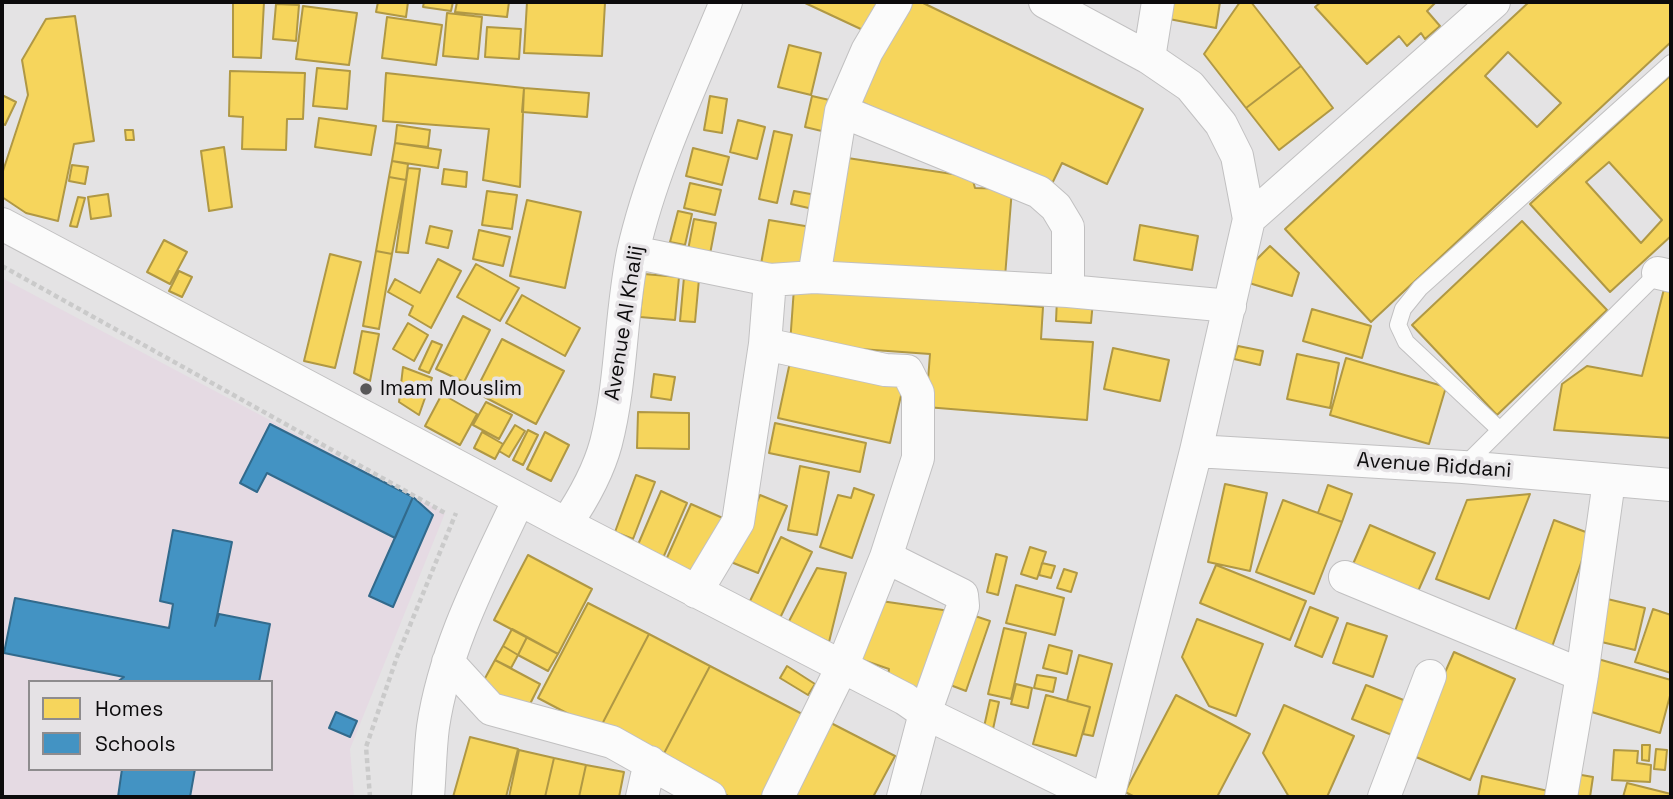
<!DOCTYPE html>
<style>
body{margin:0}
#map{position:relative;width:1673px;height:799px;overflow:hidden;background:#e4e3e4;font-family:"Space Grotesk",sans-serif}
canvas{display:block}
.frame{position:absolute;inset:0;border:4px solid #0c0b0c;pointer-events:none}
.legend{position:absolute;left:28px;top:680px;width:245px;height:91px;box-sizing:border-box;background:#e5e2e5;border:2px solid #8e8c8e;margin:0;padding:9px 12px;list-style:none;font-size:21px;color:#0c0b0c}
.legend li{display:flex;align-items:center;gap:14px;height:35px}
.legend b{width:35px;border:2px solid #8e8c8e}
</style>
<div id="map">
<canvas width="1673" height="799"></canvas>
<div class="frame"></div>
<ul class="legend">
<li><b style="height:19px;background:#f6d55c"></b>Homes</li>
<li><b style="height:19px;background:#4393c3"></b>Schools</li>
</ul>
</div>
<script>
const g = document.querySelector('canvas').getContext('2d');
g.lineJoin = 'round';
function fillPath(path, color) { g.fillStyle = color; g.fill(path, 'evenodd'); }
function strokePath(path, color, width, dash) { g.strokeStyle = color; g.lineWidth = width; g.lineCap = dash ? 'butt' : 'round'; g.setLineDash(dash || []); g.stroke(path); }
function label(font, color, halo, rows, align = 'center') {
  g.font = font + ' "Space Grotesk",sans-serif'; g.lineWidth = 7; g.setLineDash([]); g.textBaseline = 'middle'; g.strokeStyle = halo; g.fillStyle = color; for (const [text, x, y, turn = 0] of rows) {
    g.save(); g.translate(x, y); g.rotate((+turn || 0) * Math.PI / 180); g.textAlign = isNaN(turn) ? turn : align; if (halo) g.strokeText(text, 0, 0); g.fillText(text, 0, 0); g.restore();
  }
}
fillPath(new Path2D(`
 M2 278 445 513 350 749 354 797H2ZM30 682H271V769H30Z`), '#e5dae3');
const homes = new Path2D(`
 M233 2H264L261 58 233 57Z
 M378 2H408L406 17 376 12Z
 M424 2H453L451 11 423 7Z
 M457 2H509L507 17 455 12Z
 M527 2 605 3 602 56 524 53Z
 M803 2H879L865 31Z
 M900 2H921L1143 109 1107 184 1062 163 1048 192 853 98Z
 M1172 2H1220L1216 28 1169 19Z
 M1240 2H1251L1301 66 1246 108 1204 54Z
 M1321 2H1436L1427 11 1440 26 1425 39 1421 33 1407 46 1399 36 1367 64 1315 7Z
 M1529 2H1671V42L1371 322 1285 229ZM1508 52 1561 103 1537 127 1485 76Z
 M276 4 299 5 296 41 273 39Z
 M303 6 357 13 349 65 296 59Z
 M447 13 482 17 478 59 443 56Z
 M75 16 94 141 74 144 58 221 26 213 2 197V174L28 95 22 60 46 19Z
 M387 17 442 25 436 65 382 58Z
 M487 27 521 29 519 59 485 57Z
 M789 45 821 53 811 95 778 87Z
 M1301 66 1333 108 1279 150 1246 108Z
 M317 68 350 71 347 109 313 106Z
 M230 71 305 73 303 119H287L286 150 242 149 243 117 229 116Z
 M386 73 524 88 520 187 483 180 489 129 383 121Z
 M1671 75V236L1610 292 1530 204ZM1609 162 1662 220 1641 243 1586 182Z
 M524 88 589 93 587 117 522 112Z
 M2 95 16 102 5 125 2 123Z
 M710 96 727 99 722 133 704 130Z
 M812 96 838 102 830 133 805 127Z
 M319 118 376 126 371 155 315 147Z
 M738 120 765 127 757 159 730 152Z
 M397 125 430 130 428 147 395 143Z
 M125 130H133L134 140H126Z
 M774 131 792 135 777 203 759 199Z
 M395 143 441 150 438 168 392 161Z
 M224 147 232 207 209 211 201 151Z
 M693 148 729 157 722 185 686 176Z
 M841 157 972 177 975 188 1012 189 1005 277 828 264Z
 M392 161 408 164 406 180 389 177Z
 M72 165 88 167 85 184 69 181Z
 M408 168 420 169 408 253 396 252Z
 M444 169 467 172 466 187 442 184Z
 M389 177 406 180 392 254 376 251Z
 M690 183 721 190 715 215 684 208Z
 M487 191 517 195 512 229 482 225Z
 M794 191 816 195 813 209 791 204Z
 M108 194 111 216 91 219 88 197Z
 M78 197 85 198 77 227 70 226Z
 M527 200 581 212 565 288 510 276Z
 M678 211 692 214 685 245 670 242Z
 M694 219 716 223 710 254 688 250Z
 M769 220 811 227 803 272 761 264Z
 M1522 221 1607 310 1497 415 1412 325Z
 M1140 225 1198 236 1192 270 1134 260Z
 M430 226 452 231 448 248 426 243Z
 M479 230 510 237 503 266 473 259Z
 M164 240 187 252 170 284 147 272Z
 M1270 246 1299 273 1292 296 1249 283 1255 261Z
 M376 251 392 254 379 329 363 326Z
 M330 254 361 262 335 368 304 361Z
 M438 259 461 271 431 328 409 315 413 306 388 292 395 279 420 293Z
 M476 264 519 288 500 321 457 297Z
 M179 271 192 277 182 297 169 291Z
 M644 274 679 277 675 320 640 317Z
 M684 277 699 279 695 322 680 321Z
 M794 288 1043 307 1041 339 1093 342 1087 420 926 407 930 354 790 344Z
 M1664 289 1671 290V438L1554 430 1562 384 1587 366 1642 376Z
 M522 295 580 328 565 356 506 323Z
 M1057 299 1093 301 1091 323 1056 321Z
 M1312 309 1371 326 1362 358 1303 341Z
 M463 316 490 330 464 382 436 369Z
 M408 323 428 335 414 361 393 349Z
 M362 331 379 334 370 381 354 373Z
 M502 339 564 371 536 424 475 392Z
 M432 341 442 345 429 373 419 369Z
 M1238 346 1263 351 1260 365 1234 359Z
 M1113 348 1169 360 1160 401 1104 389Z
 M1297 354 1339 363 1330 408 1287 399Z
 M1346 358 1446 387 1429 444 1330 415Z
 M790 362 903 387 890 443 778 418Z
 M403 367 432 378 419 415 399 402Z
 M654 374 675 377 671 400 651 397Z
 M442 394 477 414 460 445 425 426Z
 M486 402 512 415 499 439 473 425Z
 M638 412 689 413V449L637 448Z
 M775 423 866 443 860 472 769 453Z
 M515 425 525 431 509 457 499 451Z
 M528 430 538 435 523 465 513 460Z
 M482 432 503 444 495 459 474 448Z
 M545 432 569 445 551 481 527 469Z
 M800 466 829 472 817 535 788 530Z
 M636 475 655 482 633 539 615 532Z
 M1225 484 1267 493 1250 571 1208 562Z
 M1328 485 1352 494 1342 522 1318 513Z
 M854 488 874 495 852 558 820 547 838 495 851 498Z
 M661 491 687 503 663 558 637 547Z
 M1530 494 1489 599 1436 579 1467 500Z
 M760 495 787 506 758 573 731 562Z
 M1283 500 1342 522 1314 594 1256 572Z
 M691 504 725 519 700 575 666 560Z
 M1554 520 1591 534 1552 647 1514 634Z
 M1370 525 1435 553 1415 598 1350 571Z
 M781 537 812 552 780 618 749 603Z
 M1030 547 1046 552 1037 579 1021 574Z
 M996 554 1007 557 998 595 987 592Z
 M528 555 592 589 558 654 494 620Z
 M1042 563 1055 566 1051 578 1039 575Z
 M1216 565 1306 601 1290 640 1200 603Z
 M817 568 846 573 829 642 788 623Z
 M1064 569 1077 573 1071 592 1057 588Z
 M1016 585 1064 598 1055 635 1006 623Z
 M1599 597 1645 608 1635 650 1589 639Z
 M881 601 950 611 921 697 887 681 889 669 860 659Z
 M588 603 649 634 599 730 538 698Z
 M1310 607 1338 618 1322 657 1295 646Z
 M1653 609 1671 615V673L1635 662Z
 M969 614 990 621 966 691 945 683Z
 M1197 619 1263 644 1236 716 1209 706 1182 657Z
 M1347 623 1387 636 1373 677 1333 663Z
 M1004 628 1026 633 1011 699 988 694Z
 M512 629 527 637 518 655 503 646Z
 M649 634 710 666 660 761 599 730Z
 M527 637 558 654 548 671 518 655Z
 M1049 645 1072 651 1067 674 1043 668Z
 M503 646 518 655 511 668 495 660Z
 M1454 652 1515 679 1470 780 1409 754Z
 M1079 655 1112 664 1093 736 1083 734 1090 707 1067 701Z
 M1591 657 1671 680V692L1660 733 1582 709Z
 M495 660 540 684 524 716 478 691Z
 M710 666 806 716 764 797H730L660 761Z
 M787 666 815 684 808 695 780 678Z
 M1037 675 1056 678 1053 692 1034 688Z
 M1016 684 1032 688 1028 708 1011 704Z
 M1366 685 1406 701 1392 735 1352 719Z
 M1046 695 1090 707 1076 756 1033 744Z
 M1176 695 1250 734 1217 797H1135L1125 792Z
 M990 700 999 702 991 738 982 736Z
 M1284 705 1354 736 1327 797H1289L1263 753Z
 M829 722 895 756 873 797H789Z
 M470 737 518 749 506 797H453Z
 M1642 745H1650L1649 761 1642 760Z
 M1656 749 1667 750 1665 770 1654 769Z
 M519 750 554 758 545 797H509Z
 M1614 750 1638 751 1637 763 1651 765 1650 782 1612 780Z
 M554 758 586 765 579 797H545Z
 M586 765 624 772 619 797H579Z
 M1570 773 1593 777 1590 797H1566Z
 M1482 776 1557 793 1556 797H1478Z
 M1627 783 1671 794V797H1623Z`);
fillPath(homes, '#f6d55c');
strokePath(homes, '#b09844', 2);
const schools = new Path2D(`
 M270 424 413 497 395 538 267 473 257 492 240 483Z
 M413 497 433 515 393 607 369 596Z
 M173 530 232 542 215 626 219 614 270 624 259 682H117L124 677 4 653 15 598 169 628 173 604 160 601Z
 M336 712 357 721 350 737 329 728Z
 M122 769H195L190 797H118Z`);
fillPath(schools, '#4393c3');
strokePath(schools, '#326a8c', 2);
const service = new Path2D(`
 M1500 430 1406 342 1398 325 1403 309 1420 288 1671 63
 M1463 467 1662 269`);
const minor = new Path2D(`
 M1045 2 1149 58 1190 86 1221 124 1237 156 1249 219 1196 451 1108 797
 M1149 58 1158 2
 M841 111 1039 192 1056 207 1068 227V291
 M1249 219 1494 2
 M2 224 566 524 905 699 925 713 1097 797
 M633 252 770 280 814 277 1068 291 1230 306
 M1658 273 1671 276
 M814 277 841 111 867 51 896 2
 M770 280 765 344 885 370 907 371 918 393V458L886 557 842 667 778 797
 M1196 451 1463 467 1671 485
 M566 524C583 499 598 473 606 443 622 381 620 315 633 252 652 168 693 82 726 2
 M886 557 962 595 963 606 925 713 903 797
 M1345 577 1582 675
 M696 592 738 522 765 344
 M448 662 491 709 612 742 710 797
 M428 797C430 774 430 750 433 727 445 646 485 572 519 499
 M642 797 650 762
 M1384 797 1430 676
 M1561 797 1582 675 1609 481`);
strokePath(service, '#c1c0c1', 18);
strokePath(minor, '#c1c0c1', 34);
strokePath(new Path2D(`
 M2 266 445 513
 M370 797 366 747 397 657 456 513`), '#cacaca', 4.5, [5, 3.5]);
strokePath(service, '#fbfbfb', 16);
strokePath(minor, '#fbfbfb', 32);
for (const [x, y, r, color] of [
 [366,389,7,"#585758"]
]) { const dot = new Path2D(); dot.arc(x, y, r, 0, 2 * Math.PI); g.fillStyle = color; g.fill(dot); strokePath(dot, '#e5e2e5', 2.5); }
label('21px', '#0c0b0c', '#e5e2e5', [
 ["Avenue Al Khalij",625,323,-81],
 ["Avenue Riddani",1434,466,4]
]);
label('21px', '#0c0b0c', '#e5e2e5', [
 ["Imam Mouslim",380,389]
], 'left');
</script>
